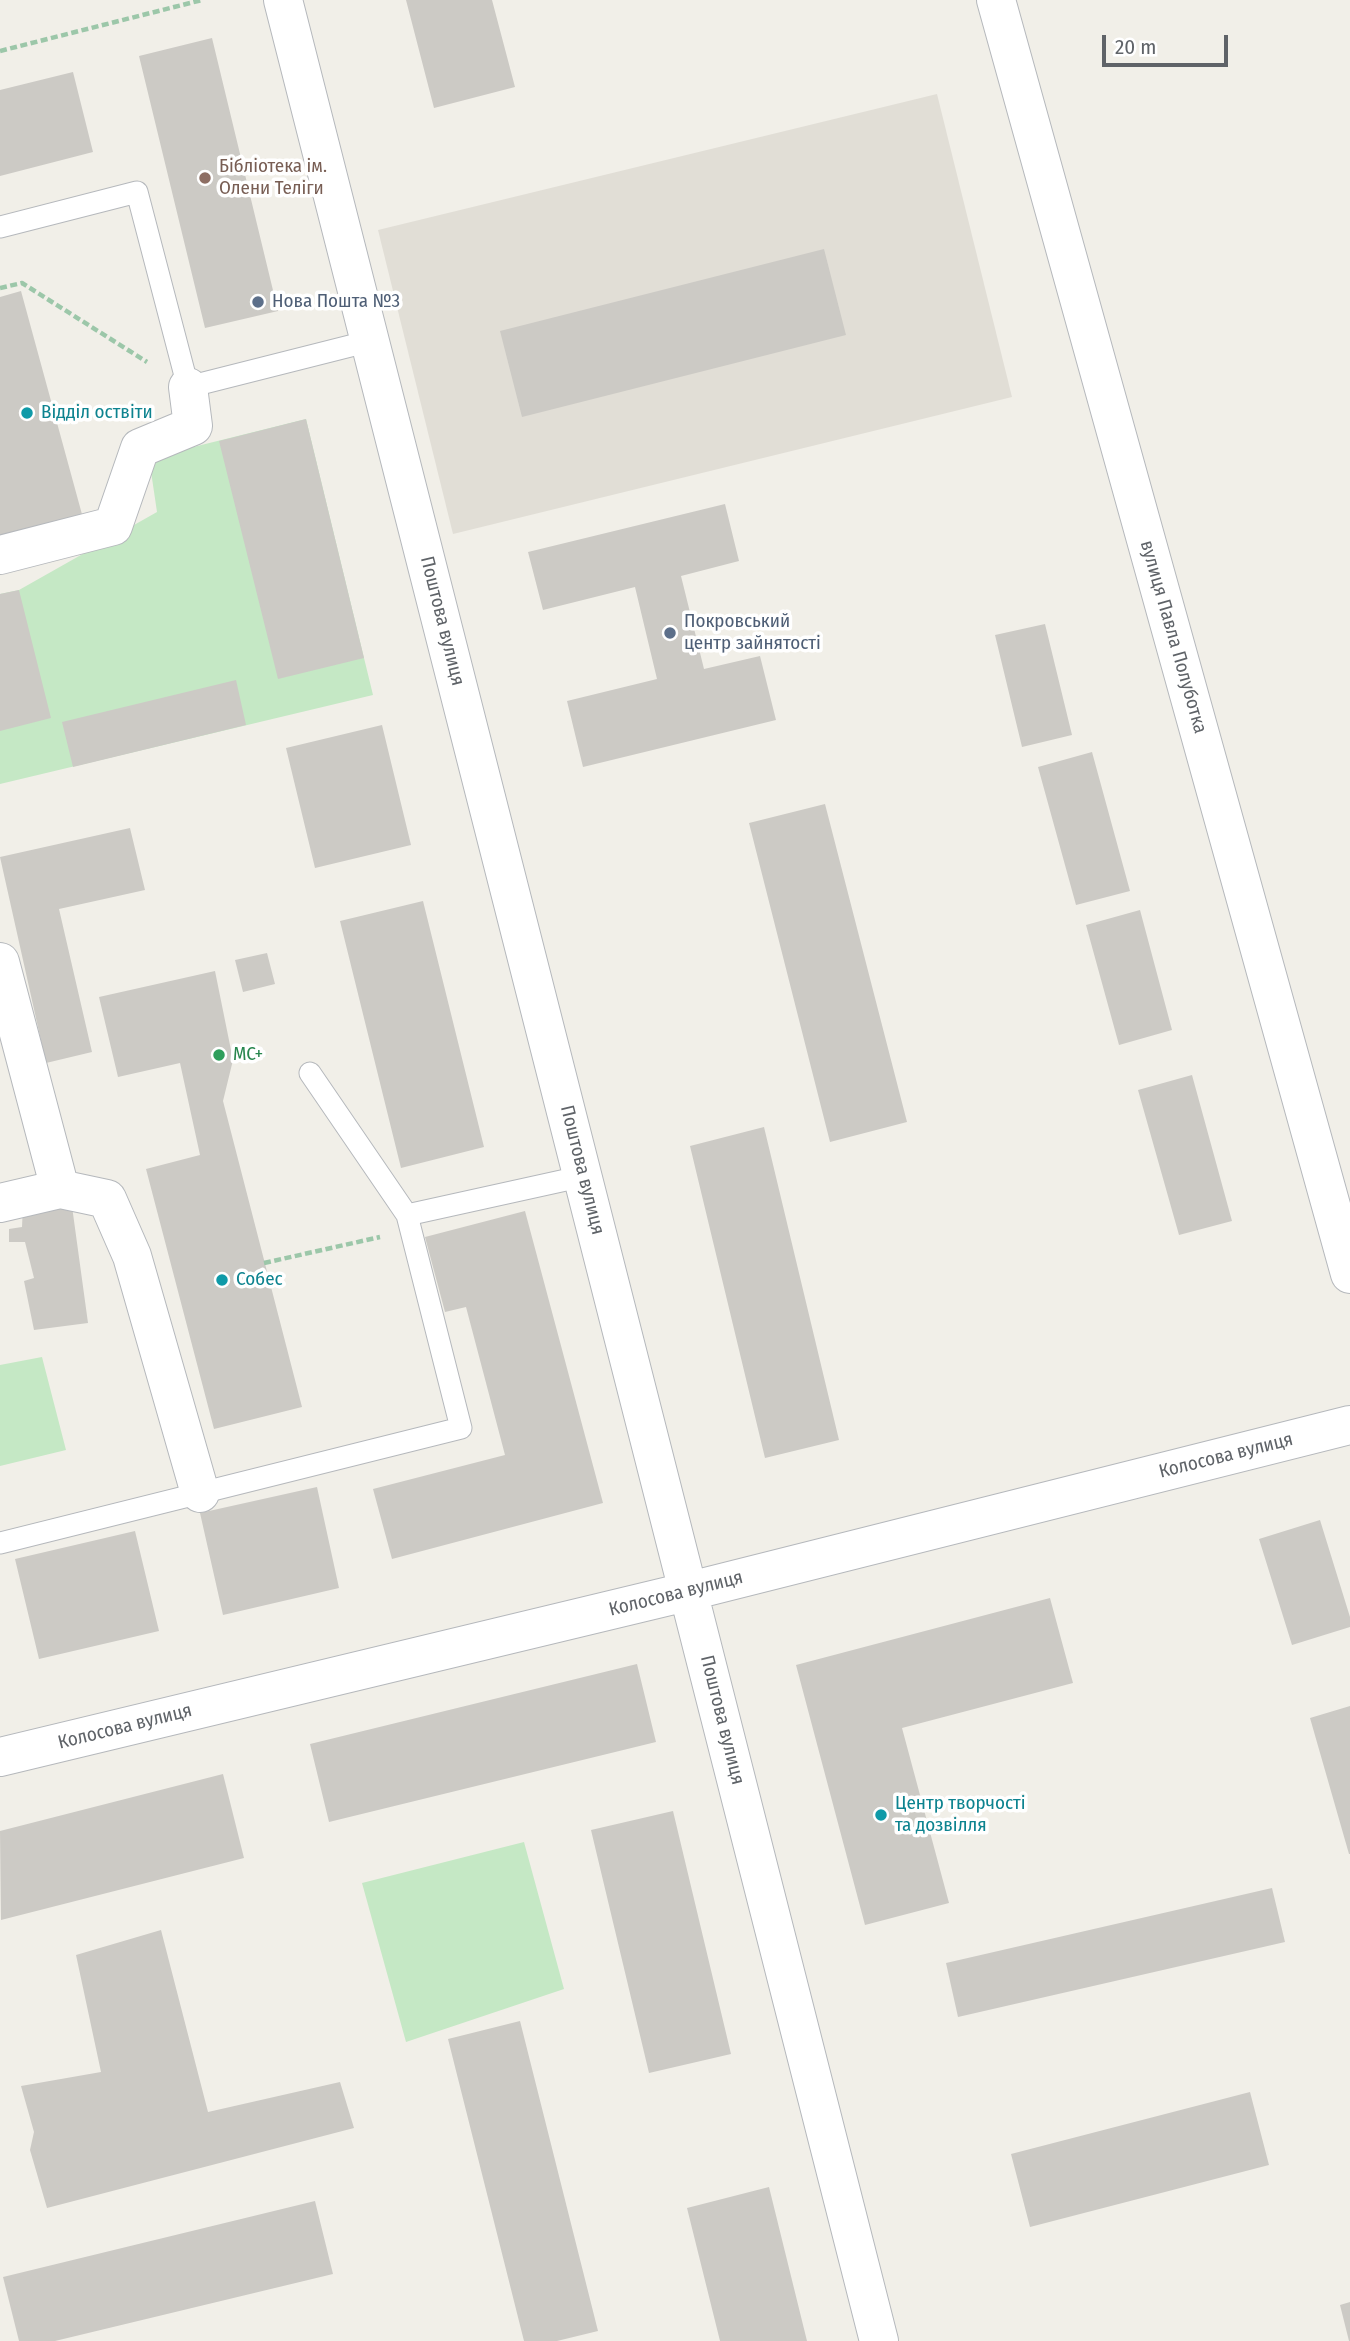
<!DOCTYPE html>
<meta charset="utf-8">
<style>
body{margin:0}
#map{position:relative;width:1350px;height:2341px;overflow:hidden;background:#f1efe8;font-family:"Fira Sans Condensed",sans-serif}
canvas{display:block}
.scale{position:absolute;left:1102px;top:35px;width:126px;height:32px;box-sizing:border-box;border:4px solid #5f6368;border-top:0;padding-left:9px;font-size:21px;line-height:24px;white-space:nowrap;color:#5f6368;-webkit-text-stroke:5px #fff;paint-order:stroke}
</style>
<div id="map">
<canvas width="1350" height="2341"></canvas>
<div class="scale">20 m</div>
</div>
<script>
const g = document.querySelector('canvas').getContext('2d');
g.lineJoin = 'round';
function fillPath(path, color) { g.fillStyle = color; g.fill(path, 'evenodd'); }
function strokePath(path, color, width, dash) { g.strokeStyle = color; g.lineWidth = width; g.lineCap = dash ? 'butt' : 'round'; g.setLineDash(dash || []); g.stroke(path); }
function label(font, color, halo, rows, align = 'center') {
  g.font = font + ' "Fira Sans Condensed",sans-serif'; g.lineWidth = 7; g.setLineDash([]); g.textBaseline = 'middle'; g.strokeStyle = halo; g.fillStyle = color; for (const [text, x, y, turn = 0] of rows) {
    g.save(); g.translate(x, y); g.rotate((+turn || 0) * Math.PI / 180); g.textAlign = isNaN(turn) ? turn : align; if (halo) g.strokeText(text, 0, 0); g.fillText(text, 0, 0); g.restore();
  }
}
fillPath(new Path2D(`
 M937 94 1012 397 453 534 378 230Z`), '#e1ded6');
fillPath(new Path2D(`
 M306 419 373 695 0 784V594L19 590 157 512 149 458Z
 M42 1357 66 1450 0 1466V1365Z
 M524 1842 564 1989 406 2042 362 1883Z`), '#c5e8c5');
fillPath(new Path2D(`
 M406 0H492L515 87 434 108Z
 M212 38 278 311 205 328 139 56Z
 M73 72 93 152 0 176V90Z
 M824 249 846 335 522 417 500 331Z
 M21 291 86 529 0 540V297Z
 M306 419 364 658 278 679 219 441Z
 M725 504 739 561 681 576 704 669 760 656 776 720 583 767 567 701 657 679 635 587 543 610 528 552Z
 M19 590 51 718 0 731V594Z
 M1045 624 1072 735 1022 747 995 635Z
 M236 680 246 725 73 767 62 722Z
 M382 725 411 845 315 868 286 748Z
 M1092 752 1130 891 1076 905 1038 767Z
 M825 804 907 1122 830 1142 749 823Z
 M130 828 145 890 59 909 92 1052 46 1063 0 857Z
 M423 901 484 1147 401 1168 340 921Z
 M1140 910 1172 1030 1119 1045 1086 925Z
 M267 953 275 984 243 992 235 960Z
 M215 971 233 1060 223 1101 302 1407 214 1429 146 1169 200 1155 180 1063 118 1077 99 997Z
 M1192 1075 1232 1221 1179 1235 1138 1090Z
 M764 1127 839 1440 765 1458 690 1146Z
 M71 1199 88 1323 34 1330 24 1281 34 1278 25 1242H9V1229L22 1227 23 1205Z
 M525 1211 603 1503 392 1559 373 1489 505 1455 466 1307 445 1312 425 1237Z
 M317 1487 339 1588 223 1615 200 1513Z
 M1320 1520 1350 1617V1627L1292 1645 1259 1539Z
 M135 1531 159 1631 39 1659 15 1559Z
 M1050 1598 1073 1683 902 1728 949 1903 865 1925 796 1665Z
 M637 1664 656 1742 329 1822 310 1744Z
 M1350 1706V1854H1349L1310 1718Z
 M223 1774 244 1858 1 1920 0 1831Z
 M673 1811 731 2054 649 2073 591 1830Z
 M1272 1888 1285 1942 958 2017 946 1963Z
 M161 1930 208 2112 340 2082 354 2128 47 2208 30 2150 34 2132 21 2086 101 2072 76 1955Z
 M520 2021 598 2331 557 2341H524L448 2039Z
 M1250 2092 1269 2165 1030 2227 1011 2154Z
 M769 2187 807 2341H720L687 2208Z
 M315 2201 333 2274 55 2341H19L3 2277Z
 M1350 2302V2341H1349L1340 2305Z`), '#cccac5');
const lane = new Path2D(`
 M0 227 137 192 188 387 370 341
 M310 1073 407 1215 584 1176
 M0 1543 461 1428 407 1215`);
const street = new Path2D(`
 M283 0 879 2341
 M996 0 1350 1274
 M0 555 113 526 140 448 193 426 188 387
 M0 962 60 1189 0 1203
 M60 1189 107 1199 132 1256 200 1493
 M0 1757 690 1591 1350 1425`);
strokePath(lane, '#b5b8bc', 23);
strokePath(street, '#b5b8bc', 40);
strokePath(new Path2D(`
 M0 51 202 0
 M0 288 22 283 147 362
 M264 1263 380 1237`), '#9cc7a9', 4.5, [7, 3.5]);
strokePath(lane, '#fff', 21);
strokePath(street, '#fff', 38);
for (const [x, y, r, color] of [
 [205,178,7,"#8d6e63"],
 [258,302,7,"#5c6f8a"],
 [27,413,7,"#0f9aa8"],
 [670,633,7,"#5c6f8a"],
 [219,1055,7,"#2e9e5b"],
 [222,1280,7,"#0f9aa8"],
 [881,1815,7,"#0f9aa8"]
]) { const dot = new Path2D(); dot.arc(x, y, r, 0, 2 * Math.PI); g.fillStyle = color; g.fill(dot); strokePath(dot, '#fff', 2.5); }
label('19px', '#785e54', '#fff', [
 ["Бібліотека ім.",219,167],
 ["Олени Теліги",219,189]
], 'left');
label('19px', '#4e5e75', '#fff', [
 ["Нова Пошта №3",272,302],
 ["Покровський",684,622],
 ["центр зайнятості",684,644]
], 'left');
label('19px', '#0d838f', '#fff', [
 ["Відділ оствіти",41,413],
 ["Собес",236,1280],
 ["Центр творчості",895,1804],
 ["та дозвілля",895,1826]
], 'left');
label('19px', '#5f6368', '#fff', [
 ["Поштова вулиця",442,621,76],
 ["вулиця Павла Полуботка",1173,637,74],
 ["Поштова вулиця",582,1170,76],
 ["Колосова вулиця",1226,1456,-14],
 ["Колосова вулиця",676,1594,-14],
 ["Поштова вулиця",722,1720,76],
 ["Колосова вулиця",125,1727,-14]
]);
label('19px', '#27864d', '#fff', [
 ["МС+",233,1055]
], 'left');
</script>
